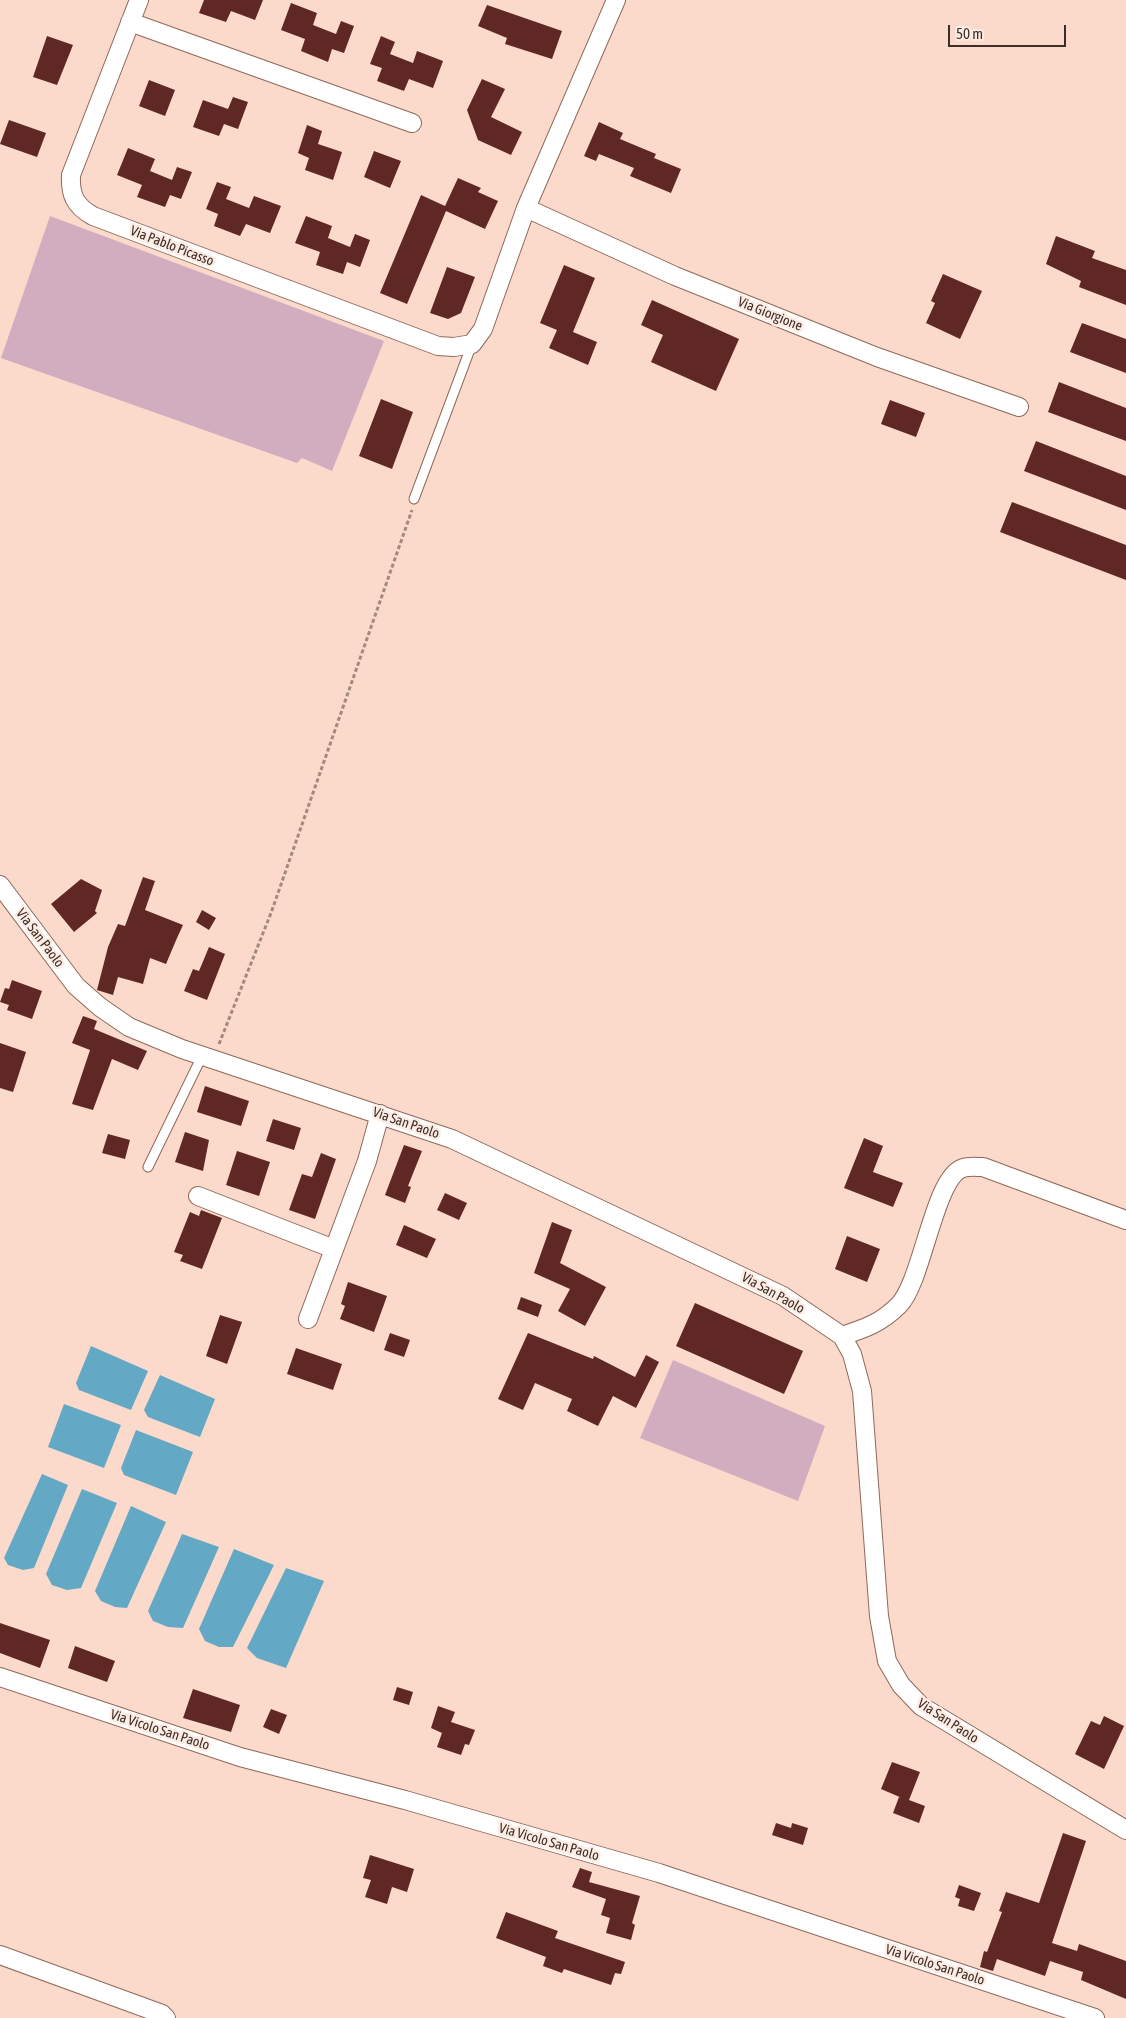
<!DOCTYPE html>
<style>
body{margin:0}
#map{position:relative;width:1126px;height:2018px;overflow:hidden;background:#fbdacc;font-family:"Asap Condensed",sans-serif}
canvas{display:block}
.scale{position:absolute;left:948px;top:25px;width:118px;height:22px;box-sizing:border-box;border:2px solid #3d2d26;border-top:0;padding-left:6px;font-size:15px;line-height:18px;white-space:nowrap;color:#3d2d26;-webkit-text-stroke:4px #fcece4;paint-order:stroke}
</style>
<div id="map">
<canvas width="1126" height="2018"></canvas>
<div class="scale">50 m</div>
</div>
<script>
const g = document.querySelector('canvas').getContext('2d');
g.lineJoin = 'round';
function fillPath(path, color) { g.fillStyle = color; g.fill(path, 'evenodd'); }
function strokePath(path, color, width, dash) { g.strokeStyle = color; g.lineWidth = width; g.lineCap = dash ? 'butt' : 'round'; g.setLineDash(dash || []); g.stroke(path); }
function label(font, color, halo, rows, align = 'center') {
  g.font = font + ' "Asap Condensed",sans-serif'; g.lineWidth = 5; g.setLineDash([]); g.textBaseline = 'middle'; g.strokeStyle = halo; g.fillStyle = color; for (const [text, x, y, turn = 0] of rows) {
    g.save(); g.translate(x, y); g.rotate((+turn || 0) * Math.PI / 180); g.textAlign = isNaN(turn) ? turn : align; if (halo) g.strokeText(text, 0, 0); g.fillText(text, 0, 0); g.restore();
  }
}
fillPath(new Path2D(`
 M50 216 384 341 332 471 302 458 297 463 1 358Z
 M673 1360 825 1426 798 1501 640 1438Z`), '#d2adc0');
fillPath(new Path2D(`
 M91 1346 148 1371 131 1410 79 1390 76 1383Z
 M160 1375 215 1399 200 1437 148 1417 144 1410Z
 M64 1404 121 1425 104 1468 48 1447Z
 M136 1430 193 1452 176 1495 124 1475 121 1468Z
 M42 1474 68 1485 34 1568 23 1570 8 1565 4 1558Z
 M82 1489 117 1503 81 1588 67 1590 52 1585 46 1574Z
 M131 1506 166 1522 127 1608 115 1607 101 1601 95 1591Z
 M182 1534 219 1547 183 1628 168 1627 153 1621 148 1611Z
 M234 1549 274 1565 233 1647H219L205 1641 199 1629Z
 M286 1568 324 1581 286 1668 257 1658 247 1648Z`), '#63a8c4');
fillPath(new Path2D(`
 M204 0H263L255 20 231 11 226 22 199 13Z
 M291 3 317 13 313 25 336 34 341 21 354 26 344 53 332 49 328 62 301 51 305 39 281 30Z
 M487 5 562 31 552 59 505 44 507 38 478 26Z
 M47 36 73 45 57 85 33 77Z
 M381 36 395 42 390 54 413 63 417 51 443 61 433 88 409 79 404 91 377 81 382 68 370 64Z
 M482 79 505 89 491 117 522 132 511 155 478 140 467 110Z
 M149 80 175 90 165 116 139 106Z
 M233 97 248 102 238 129 224 124 219 136 193 127 203 100 228 109Z
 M9 120 46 133 37 157 0 144Z
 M599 122 623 133 620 139 656 154 654 158 681 169 671 193 630 176 634 168 599 154 596 161 584 156Z
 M307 125 322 131 318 144 342 152 333 180 305 170 309 158 298 153Z
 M128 148 155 159 150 171 172 180 177 167 192 172 181 199 170 195 165 207 137 197 142 185 117 175Z
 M374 151 401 161 390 188 364 177Z
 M458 178 481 188 478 192 498 201 485 229 446 211 407 304 380 293 421 195 445 206Z
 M217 182 231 187 226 199 249 208 254 196 281 206 270 233 246 224 240 236 214 226 218 214 206 209Z
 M306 216 332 226 328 238 350 247 355 234 370 240 360 267 347 262 343 274 316 265 320 252 295 243Z
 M1056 236 1095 251 1092 258 1126 270V305L1079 287 1081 281 1046 264Z
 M564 265 595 278 573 332 597 342 588 365 549 348 557 330 540 323Z
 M447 267 475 277 461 313 448 319 430 313Z
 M943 274 982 291 960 339 926 323 935 303 931 301Z
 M652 300 739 339 716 391 651 362 663 335 641 325Z
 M1082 323 1126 339V373L1070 352Z
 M1059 382 1126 408V441L1048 412Z
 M381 399 413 412 392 469 359 456Z
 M890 400 925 413 916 437 881 424Z
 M1036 441 1126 476V510L1024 471Z
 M1012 502 1126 545V580L1000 532Z
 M143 877 155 881 145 910 183 925 177 938 166 964 150 958 143 984 118 977 113 995 97 990 108 947 118 924 125 926Z
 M81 879 102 890 95 911 97 913 74 932 51 904Z
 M202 910 216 918 209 930 196 922Z
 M209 947 225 954 207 1000 184 991 193 969 199 971Z
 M12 980 42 991 32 1019 7 1010 9 1005 0 1002 5 988 9 989Z
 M83 1016 97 1021 94 1029 147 1051 138 1070 112 1059 93 1110 72 1104 90 1050 72 1043Z
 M0 1043 26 1052 13 1092 0 1088Z
 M205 1086 249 1101 241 1126 197 1112Z
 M273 1119 301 1128 294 1150 266 1141Z
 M185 1132 209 1140 203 1171 175 1162Z
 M108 1134 130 1140 125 1159 102 1153Z
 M864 1138 883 1146 873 1172 903 1183 893 1207 844 1188Z
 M404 1145 422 1151 408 1186 411 1187 405 1203 385 1195Z
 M237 1151 270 1162 259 1196 226 1185Z
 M321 1153 336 1159 315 1219 289 1210 302 1174 312 1177Z
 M445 1193 467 1203 459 1220 437 1210Z
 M201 1210 222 1218 202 1269 180 1261 183 1255 174 1252 190 1212 199 1216Z
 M552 1222 572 1230 560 1263 606 1287 585 1326 558 1311 570 1289 534 1273Z
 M404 1225 436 1239 427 1258 396 1245Z
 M847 1236 880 1249 867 1282 835 1269Z
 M348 1282 387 1296 374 1332 340 1319 345 1306 341 1304Z
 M521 1297 542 1305 538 1317 517 1309Z
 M695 1303 803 1351 784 1394 676 1346Z
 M220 1315 242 1322 227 1364 206 1356Z
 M390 1333 410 1340 404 1357 384 1350Z
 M528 1333 593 1359 594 1356 635 1377 646 1355 659 1362 636 1408 613 1396 598 1426 567 1411 572 1399 535 1383 523 1410 498 1399Z
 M296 1348 342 1364 333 1390 287 1374Z
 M0 1623 50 1640 40 1668 0 1653Z
 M75 1646 115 1661 107 1682 68 1668Z
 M397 1687 413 1692 409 1705 393 1700Z
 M193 1689 240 1705 231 1732 183 1718Z
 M438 1706 455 1712 451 1722 475 1730 469 1745 465 1744 461 1755 437 1747 442 1733 431 1728Z
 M271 1709 287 1715 279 1734 263 1727Z
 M1104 1716 1124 1726 1104 1769 1075 1754 1091 1721 1100 1725Z
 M892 1762 920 1772 909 1800 925 1806 919 1823 893 1813 899 1797 902 1798 881 1789Z
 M776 1823 791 1828 792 1823 808 1828 803 1845 772 1835Z
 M1063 1833 1086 1841 1052 1943 1077 1951 1079 1944 1126 1961V1999L1081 1980 1083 1972 1050 1961 1045 1976 997 1959 993 1971 980 1967 984 1951 987 1952 1002 1912 999 1911 1006 1892 1039 1903Z
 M370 1855 414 1869 407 1892 392 1887 387 1904 365 1897 371 1880 363 1878Z
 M580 1868 592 1872 589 1882 640 1896 632 1923 635 1925 631 1940 606 1933 610 1918 601 1915 606 1899 572 1887Z
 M959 1885 981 1893 974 1911 958 1906 960 1899 955 1897Z
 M506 1912 558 1931 555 1938 625 1962 621 1974 615 1973 611 1985 564 1969 562 1973 543 1966 546 1957 496 1938Z`), '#602825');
const service = new Path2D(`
 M414 499 472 344
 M148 1167 202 1056`);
const minor = new Path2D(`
 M139 0 71 175C70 195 75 206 93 216L438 346 454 347 472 344 483 329 526 208 616 0
 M130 22 412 123
 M526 208 675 276 877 357 1019 407
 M0 885 76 986 100 1007 129 1027 182 1049 452 1139 783 1296 842 1336 852 1354 862 1391 879 1616 887 1661 901 1685 921 1706 1126 1830
 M198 1196 334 1249
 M308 1319 367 1161 380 1114
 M842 1336C866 1328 881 1323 899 1305 923 1280 934 1177 963 1168 969 1166 977 1167 983 1167L1126 1220
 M0 1677 240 1757 405 1800 659 1873 1095 2018
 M0 1955 162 2014 166 2018`);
strokePath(service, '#8d6959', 11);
strokePath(minor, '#8d6959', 20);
strokePath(new Path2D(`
 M219 1044 271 913 412 510`), '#a38a7f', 3, [4, 2.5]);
strokePath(service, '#fff', 9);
strokePath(minor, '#fff', 18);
label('14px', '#3d2d26', '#fcece4', [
 ["Via Pablo Picasso",172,246,21],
 ["Via Giorgione",770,314,22],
 ["Via San Paolo",40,938,53],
 ["Via San Paolo",406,1123,19],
 ["Via San Paolo",773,1293,29],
 ["Via San Paolo",948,1721,33],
 ["Via Vicolo San Paolo",160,1730,18],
 ["Via Vicolo San Paolo",549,1842,16],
 ["Via Vicolo San Paolo",935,1965,18]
]);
</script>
